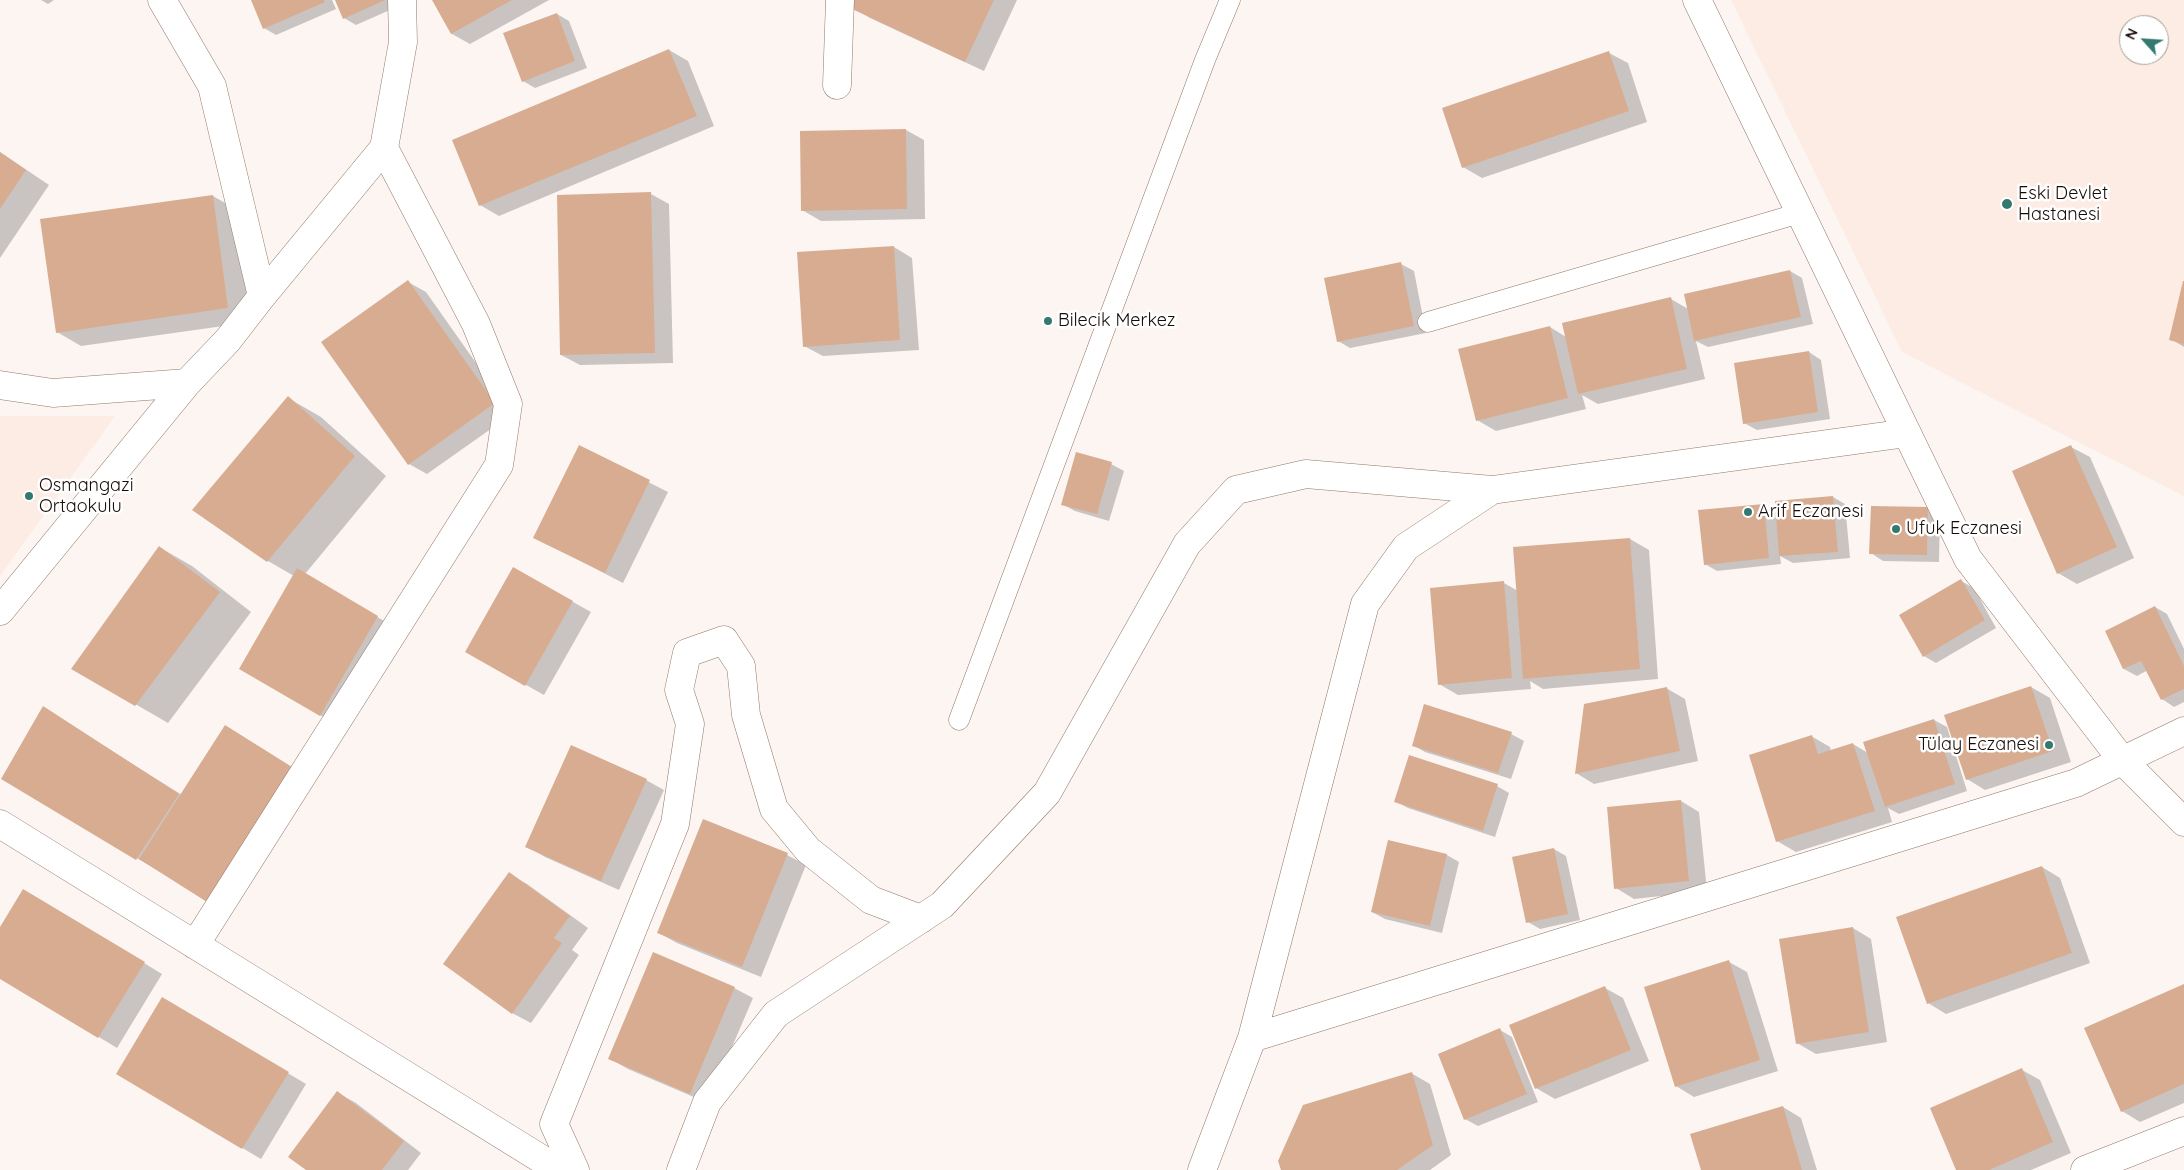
<!DOCTYPE html>
<meta charset="utf-8">
<style>
body{margin:0}
#map{position:relative;width:2184px;height:1170px;overflow:hidden;background:#fcf5f2;font-family:Quicksand,sans-serif}
canvas{display:block}
.north{position:absolute;left:2119px;top:15px;width:50px;height:50px;box-sizing:border-box;background:#fff;border:1px solid #a29e9c;border-radius:50%;rotate:296deg;font-size:14px;font-weight:700;line-height:20px;text-align:center;color:#160c07}
.north::after{content:'';display:block;margin:auto;width:18px;height:22px;background:#33796f;clip-path:polygon(50% 0,100% 100%,50% 72%,0 100%)}
</style>
<div id="map">
<canvas width="2184" height="1170"></canvas>
<div class="north">N</div>
</div>
<script>
const g = document.querySelector('canvas').getContext('2d');
g.lineJoin = 'round';
function fillPath(path, color) { g.fillStyle = color; g.fill(path, 'evenodd'); }
function strokePath(path, color, width, dash) { g.strokeStyle = color; g.lineWidth = width; g.lineCap = dash ? 'butt' : 'round'; g.setLineDash(dash || []); g.stroke(path); }
function label(font, color, halo, rows, align = 'center') {
  g.font = font + ' Quicksand,sans-serif'; g.lineWidth = 5; g.setLineDash([]); g.textBaseline = 'middle'; g.strokeStyle = halo; g.fillStyle = color; for (const [text, x, y, turn = 0] of rows) {
    g.save(); g.translate(x, y); g.rotate((+turn || 0) * Math.PI / 180); g.textAlign = isNaN(turn) ? turn : align; if (halo) g.strokeText(text, 0, 0); g.fillText(text, 0, 0); g.restore();
  }
}
fillPath(new Path2D(`
 M1731 0H2184V496L1902 352ZM2129 25H2159V55H2129Z
 M0 416H115L0 576Z`), '#fcece3');
fillPath(new Path2D(`
 M41 0H54L48 4Z
 M252 0H332L336 9 276 35 264 28Z
 M336 0H397L399 6 356 25 344 18Z
 M433 0H549L470 44 452 34Z
 M855 0H1017L984 71 870 18 852 7Z
 M557 14 569 21 587 68 535 88 523 81Z
 M669 50 688 61 714 126 499 216 480 205Z
 M1609 53 1628 63 1647 122 1482 178 1463 167Z
 M906 130 924 140 925 219 821 221 802 210Z
 M0 152 49 185 0 258Z
 M651 194 669 204 673 363 580 365 561 355Z
 M213 196 237 210 252 322 81 346 57 332Z
 M894 247 912 258 919 350 823 356 804 346Z
 M1401 264 1414 271 1426 333 1350 348 1338 341Z
 M1790 271 1802 278 1813 324 1708 347 1696 341 1705 379 1598 404 1582 395 1586 409 1496 431 1477 420 1550 327 1566 337 1671 299 1688 309Z
 M408 282 426 292 512 414 427 474 409 464Z
 M2184 284V347L2171 339Z
 M1809 352 1821 360 1830 419 1757 430 1744 423Z
 M288 398 321 417 386 476 305 574 396 628 339 726 240 669 294 576 268 561Z
 M579 447 668 492 623 583 534 537Z
 M2071 447 2090 457 2134 558 2077 584 2058 573Z
 M1111 464 1124 471 1109 521 1075 511 1062 504Z
 M1833 497 1845 504 1850 558 1793 563 1780 556 1781 564 1717 571 1705 564 1763 505 1777 513Z
 M1928 508 1940 515 1939 562 1883 561 1871 553Z
 M1630 539 1649 550 1658 679 1543 689 1530 681 1531 689 1458 695 1439 684 1504 583 1518 591Z
 M159 547 192 566 251 612 168 723 73 668Z
 M514 569 591 612 544 695 467 652Z
 M1961 581 1974 588 1996 628 1936 663 1924 656Z
 M2155 607 2167 614 2184 649V702L2174 707 2162 699 2148 670 2137 676 2124 669 2107 631Z
 M2031 687 2050 698 2071 762 1985 790 1967 779Z
 M1666 688 1685 699 1698 761 1594 784 1576 773Z
 M43 708 182 795 169 877 2 779Z
 M1934 720 1947 727 1967 791 1899 814 1888 808 1892 822 1796 852 1777 841 1811 736 1830 747 1831 751 1853 744 1868 753Z
 M1511 734 1524 741 1511 779 1425 752 1413 745Z
 M646 780 664 790 619 890 545 857 526 846Z
 M1497 786 1509 793 1495 837 1408 808 1395 801Z
 M1681 801 1699 812 1707 891 1634 899 1616 888Z
 M1389 841 1447 855 1459 862 1442 933 1385 919 1372 912Z
 M1554 849 1566 856 1580 920 1540 929 1528 922Z
 M787 855 806 865 761 977 677 943 659 933Z
 M2042 867 2060 878 2090 963 1946 1014 1928 1003Z
 M509 874 527 884 588 928 572 950 579 955 531 1023 512 1013Z
 M42 901 162 974 117 1048 0 977V929Z
 M1853 928 1871 939 1887 1042 1816 1054 1797 1043Z
 M1729 962 1747 972 1778 1071 1694 1097 1676 1086Z
 M2184 986V1103L2140 1122 2122 1111Z
 M734 988 753 998 708 1103 628 1069 609 1058Z
 M1605 988 1623 998 1649 1061 1555 1099 1536 1088Z
 M162 998 306 1084 261 1159 117 1074Z
 M1500 1030 1512 1037 1538 1102 1478 1126 1465 1119Z
 M2022 1070 2040 1080 2071 1153 2031 1170H1957Z
 M1411 1073 1430 1084 1451 1155 1430 1170H1282Z
 M338 1093 356 1103 421 1153 408 1170H308Z
 M1783 1107 1801 1118 1817 1170H1702Z`), '#0003');
fillPath(new Path2D(`
 M251 0H324L325 2 263 29Z
 M335 0H385L343 19Z
 M432 0H512L451 34Z
 M854 0H994L965 62 850 8Z
 M557 13 575 61 522 82 503 33Z
 M669 49 697 116 479 206 452 140Z
 M1609 51 1629 111 1462 168 1442 108Z
 M906 129 907 209 801 211 800 131Z
 M0 152 26 170 0 209Z
 M651 192 655 353 560 355 557 195Z
 M213 195 228 308 56 333 40 219Z
 M894 246 900 340 803 347 797 252Z
 M1401 262 1414 326 1337 342 1324 278Z
 M1790 270 1801 317 1694 341 1684 294Z
 M408 280 495 403 408 465 321 342Z
 M2183 281H2184V344L2169 340Z
 M1671 297 1687 369 1578 394 1562 323Z
 M1550 326 1568 398 1476 421 1458 349Z
 M1809 351 1818 412 1743 424 1734 363Z
 M288 396 355 456 267 562 192 510Z
 M579 445 650 480 605 573 533 538Z
 M2071 445 2117 547 2057 574 2012 471Z
 M1076 452 1112 462 1097 514 1061 505Z
 M1833 496 1838 552 1779 556 1775 501Z
 M1764 504 1769 558 1704 565 1698 510Z
 M1871 506 1928 507 1927 555 1869 554Z
 M1630 538 1640 669 1523 679 1513 547Z
 M159 546 220 592 135 706 71 669Z
 M513 567 573 601 525 686 465 652Z
 M297 568 378 616 320 716 239 669Z
 M1961 579 1985 620 1923 657 1899 615Z
 M1504 581 1512 678 1438 685 1430 588Z
 M2155 606 2184 666V689L2161 700 2141 661 2123 669 2105 631Z
 M2031 686 2053 751 1966 780 1944 715Z
 M1667 687 1680 751 1575 774 1584 704Z
 M1424 704 1512 732 1498 773 1412 746Z
 M43 706 179 794 136 860 1 779Z
 M1934 719 1955 784 1885 807 1863 742Z
 M225 725 292 767 207 902 139 859Z
 M1812 735 1818 754 1853 743 1875 811 1776 842 1749 755Z
 M571 745 647 779 601 881 525 847Z
 M1409 755 1498 784 1483 831 1394 802Z
 M1681 800 1689 881 1614 889 1607 807Z
 M703 819 788 853 742 967 657 933Z
 M1388 840 1447 854 1430 926 1371 912Z
 M1554 848 1568 914 1526 923 1512 857Z
 M2042 866 2072 953 1927 1004 1896 917Z
 M509 872 570 916 554 938 562 943 512 1014 443 964Z
 M23 889 145 962 98 1038 0 979V927Z
 M1853 927 1869 1032 1796 1044 1779 939Z
 M653 952 735 987 690 1094 608 1059Z
 M1729 960 1760 1060 1675 1087 1644 987Z
 M2184 984V1084L2121 1112 2084 1028Z
 M1605 986 1631 1050 1535 1089 1509 1025Z
 M162 997 289 1072 242 1149 116 1074Z
 M1500 1028 1527 1094 1464 1120 1438 1054Z
 M2022 1068 2053 1142 1989 1170H1956L1930 1108Z
 M1412 1072 1433 1145 1397 1170H1281L1278 1161 1303 1105Z
 M337 1091 404 1141 382 1170H306L288 1157Z
 M1783 1106 1802 1170H1701L1690 1134Z`), '#d7ac91');
const lane = new Path2D(`
 M1428 322 1800 213
 M959 720 1205 60 1230 0`);
const street = new Path2D(`
 M162 0 212 86 262 296
 M1697 0 1968 559 2122 760 2184 822
 M837 85 840 0
 M0 385 53 393 187 383
 M0 611 187 383 228 340 262 296 384 148 403 42 402 0
 M0 824 559 1170
 M195 945 499 465 508 404 476 324 384 148
 M1252 1038 2076 783 2184 731
 M575 1170 554 1124 675 824 690 724 679 690 687 653 724 640 741 666 746 715 774 809 808 850 871 900 921 919
 M681 1170 707 1102 776 1014 942 905 1047 793 1187 544 1236 490 1306 474 1492 490
 M1202 1170 1252 1038 1365 604 1406 547 1492 490 1907 433
 M2085 1170 2184 1131`);
strokePath(lane, '#937868', 21);
strokePath(street, '#937868', 29);
strokePath(lane, '#fff', 20);
strokePath(street, '#fff', 28);
for (const [x, y, r, color] of [
 [2007,204,6,"#33796f"],
 [1048,321,5,"#33796f"],
 [29,496,5,"#33796f"],
 [1748,512,5,"#33796f"],
 [1896,529,5,"#33796f"],
 [2049,745,5,"#33796f"]
]) { const dot = new Path2D(); dot.arc(x, y, r, 0, 2 * Math.PI); g.fillStyle = color; g.fill(dot); strokePath(dot, '#fff', 2); }
label('18px', '#160c07', '#fff', [
 ["Eski Devlet",2018,194],
 ["Hastanesi",2018,215],
 ["Bilecik Merkez",1058,321],
 ["Osmangazi",39,486],
 ["Ortaokulu",39,507],
 ["Arif Eczanesi",1758,512],
 ["Ufuk Eczanesi",1906,529],
 ["Tülay Eczanesi",2039,745,"right"]
], 'left');
</script>
